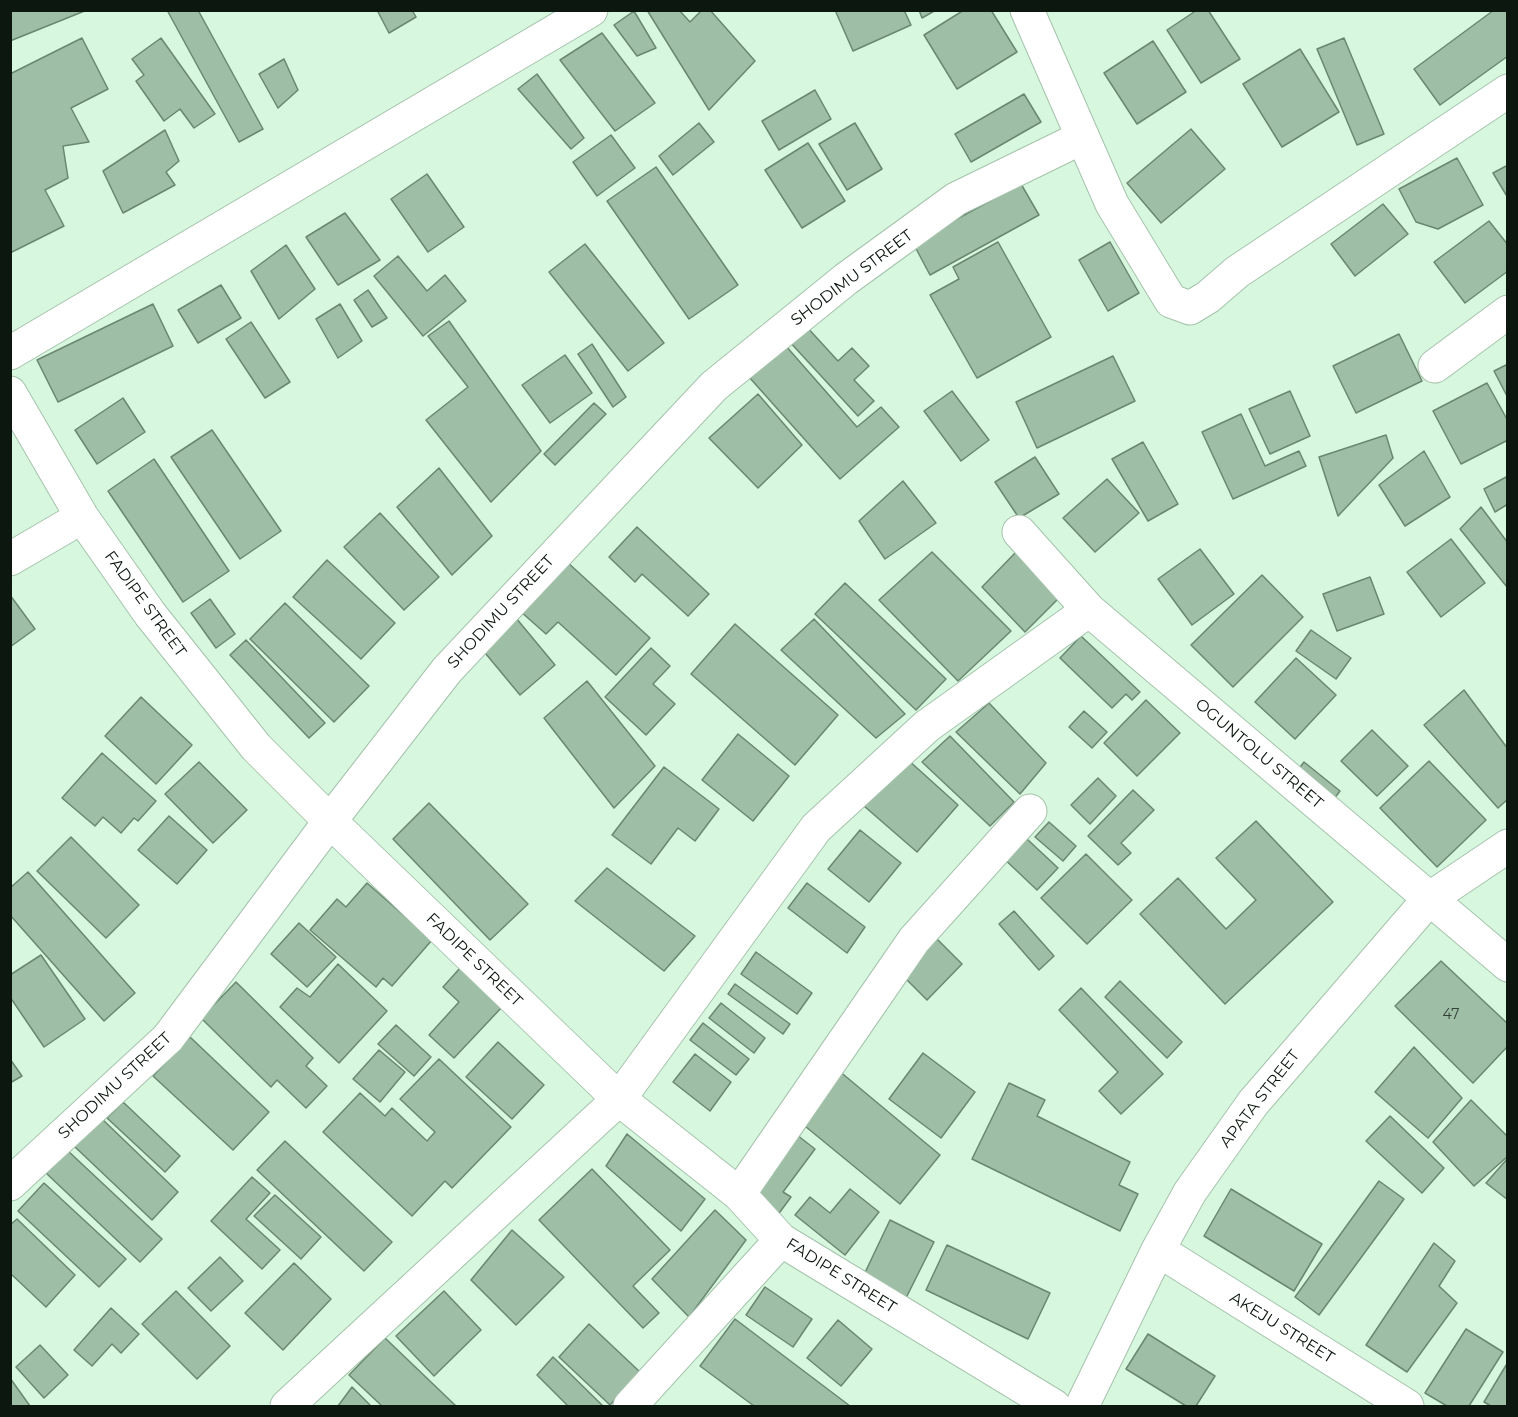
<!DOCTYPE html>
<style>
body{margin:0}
#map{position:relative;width:1518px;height:1417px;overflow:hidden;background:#d7f7de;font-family:Montserrat,sans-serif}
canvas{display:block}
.frame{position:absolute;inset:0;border:12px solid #0c170f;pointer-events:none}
</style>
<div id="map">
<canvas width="1518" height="1417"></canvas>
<div class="frame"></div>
</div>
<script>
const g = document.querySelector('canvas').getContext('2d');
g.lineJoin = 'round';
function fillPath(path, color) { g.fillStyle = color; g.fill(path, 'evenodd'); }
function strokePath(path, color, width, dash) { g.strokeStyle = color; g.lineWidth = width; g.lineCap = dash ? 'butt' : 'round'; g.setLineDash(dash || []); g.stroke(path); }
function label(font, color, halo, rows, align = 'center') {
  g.font = font + ' Montserrat,sans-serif'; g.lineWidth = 4.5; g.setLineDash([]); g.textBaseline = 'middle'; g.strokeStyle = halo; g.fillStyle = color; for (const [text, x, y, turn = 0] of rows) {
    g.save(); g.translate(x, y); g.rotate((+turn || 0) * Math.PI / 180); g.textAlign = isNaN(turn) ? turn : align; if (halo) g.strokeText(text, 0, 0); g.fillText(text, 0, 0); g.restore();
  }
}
const building = new Path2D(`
 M10 10H87L10 41Z
 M167 10H198L263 129 239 142Z
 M377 10H412L416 17 389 33Z
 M647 10H679L690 22 702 10H710L755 61 709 110Z
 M835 10H904L911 25 853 51Z
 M919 10H936L922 18Z
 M964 10H991L1017 52 957 89 924 35Z
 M1197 10H1208L1240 59 1201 83 1167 30Z
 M1494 10H1508V56L1440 105 1414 69Z
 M634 11 656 48 637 56 614 25Z
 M602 33 655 103 615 131 560 60Z
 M82 38 108 89 71 108 89 142 63 146 68 178 45 190 64 226 10 253V74Z
 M161 38 215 114 194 128 180 109 164 121 136 81 144 75 132 59Z
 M1344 38 1384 134 1357 145 1317 49Z
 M1153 41 1186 92 1137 124 1104 73Z
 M1300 49 1339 112 1282 147 1243 84Z
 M284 59 298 90 278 108 259 74Z
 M537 74 584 138 571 149 518 89Z
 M815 90 831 119 779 150 762 121Z
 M1024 94 1041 122 971 162 955 134Z
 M699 123 714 142 673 175 659 156Z
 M855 123 882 169 847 190 819 144Z
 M1191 129 1225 169 1161 223 1127 183Z
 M165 130 179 161 166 172 175 185 123 213 103 171Z
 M611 135 635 168 597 196 573 162Z
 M808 143 845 201 802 228 765 170Z
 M1457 158 1483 205 1438 229 1416 222 1399 189Z
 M1508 165V198L1493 173Z
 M656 167 738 285 689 319 607 201Z
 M427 174 464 227 428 252 391 199Z
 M1021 184 1039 215 930 275 913 243Z
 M1383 204 1408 234 1355 276 1331 244Z
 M345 213 380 260 338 285 306 237Z
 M1489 221 1508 245V271L1465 303 1434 262Z
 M998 242 1051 337 977 378 930 295 959 279 953 267Z
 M1110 242 1139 293 1108 311 1079 260Z
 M585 244 664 343 628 371 549 272Z
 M286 245 315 289 279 319 251 271Z
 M398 256 427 291 445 275 466 301 423 336 374 276Z
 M221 285 241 318 198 343 178 310Z
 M368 290 387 318 372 327 354 300Z
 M153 304 173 346 58 402 37 360Z
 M340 304 362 341 338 358 316 319Z
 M449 321 541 451 491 502 426 420 468 387 428 336Z
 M251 322 290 382 265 398 226 339Z
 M805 325 838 361 852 348 869 366 854 380 874 401 858 416 788 340Z
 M1399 334 1422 381 1356 413 1333 366Z
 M592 344 626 397 613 407 578 354Z
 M785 345 857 427 881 407 899 427 840 479 749 377Z
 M565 355 592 393 550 423 522 385Z
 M1113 356 1135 401 1037 448 1016 402Z
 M1508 364V398L1494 371Z
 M1487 383 1508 421V440L1461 464 1433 411Z
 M952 391 989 440 961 461 924 411Z
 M1290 391 1310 436 1270 454 1249 409Z
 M758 394 802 445 758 488 709 438Z
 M123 398 145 432 97 464 75 430Z
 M594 403 606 414 555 465 544 454Z
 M1241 414 1265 466 1299 451 1306 466 1233 499 1202 432Z
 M212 430 281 531 240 559 171 457Z
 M1386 435 1393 458 1338 516 1319 457Z
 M1143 442 1178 504 1148 521 1112 459Z
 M1424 451 1450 497 1405 526 1379 485Z
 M1035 457 1059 494 1019 518 995 482Z
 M154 459 229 571 183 602 108 491Z
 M439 468 492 536 452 575 397 507Z
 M1508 476V504L1495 512 1484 489Z
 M1107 479 1139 513 1095 552 1063 518Z
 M903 481 936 523 885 559 859 521Z
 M1481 507 1508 543 1507 587 1460 529Z
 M380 513 439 577 404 610 344 547Z
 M637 527 709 594 688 616 642 574 635 582 609 557Z
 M1451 539 1485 583 1441 617 1407 572Z
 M1019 549 1064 593 1025 632 982 587Z
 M1200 549 1234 594 1192 625 1158 579Z
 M932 552 1011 631 958 681 879 600Z
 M327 560 395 623 361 659 293 597Z
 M566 561 650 638 616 675 558 622 546 634 520 611Z
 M1262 575 1303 617 1233 687 1191 645Z
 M1370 577 1384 614 1337 631 1323 594Z
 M845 583 946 679 916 710 815 614Z
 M10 595 35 629 10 647Z
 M210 599 235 634 216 648 191 613Z
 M285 603 369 686 334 722 250 639Z
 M516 618 555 665 520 695 481 648Z
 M814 619 905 714 876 738 781 650Z
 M735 624 838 715 795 765 691 674Z
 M1311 630 1351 658 1336 679 1296 651Z
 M1081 636 1140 692 1132 700 1126 694 1112 708 1060 658Z
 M246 640 325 723 309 738 230 655Z
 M651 648 670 666 653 684 675 704 646 735 605 697Z
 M1296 658 1336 695 1295 739 1255 702Z
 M587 681 655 766 614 808 544 718Z
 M1464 690 1508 749V799L1498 808 1424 725Z
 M141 697 192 745 156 784 105 736Z
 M1146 700 1180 733 1137 776 1104 743Z
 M989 703 1046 763 1020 794 956 732Z
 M1084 711 1107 732 1092 748 1069 727Z
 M1372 730 1408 766 1377 796 1341 761Z
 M738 734 789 776 753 821 702 780Z
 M950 736 1014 802 990 826 922 762Z
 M102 753 156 801 138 821 134 818 121 833 103 817 95 826 62 798Z
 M907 759 958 805 917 852 864 806Z
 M1429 761 1486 820 1437 867 1380 808Z
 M199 762 247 810 213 843 165 794Z
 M1304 762 1340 791 1330 804 1294 775Z
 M664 767 719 809 695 841 678 828 651 864 612 835Z
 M1098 778 1116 796 1090 824 1071 805Z
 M1133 790 1154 810 1121 843 1131 853 1118 865 1088 836Z
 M429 803 528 904 490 940 393 839Z
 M169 816 207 850 177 884 138 850Z
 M1256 821 1333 902 1225 1004 1140 914 1178 878 1226 929 1256 900 1216 858Z
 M1049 822 1076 846 1063 861 1035 837Z
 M1028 824 1035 830 1027 839 1058 868 1037 890 999 854Z
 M860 830 901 863 869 902 828 869Z
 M71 837 139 905 106 938 37 871Z
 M1086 854 1132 900 1087 944 1041 898Z
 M607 868 695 936 664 971 575 901Z
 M28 872 135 993 104 1021 10 915V888Z
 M367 883 432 940 392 986 383 978 376 987 310 930 337 899 346 907Z
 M807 883 865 927 847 953 788 908Z
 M1014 911 1054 956 1039 970 999 924Z
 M299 923 336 957 307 987 271 954Z
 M931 933 962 964 927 1000 896 969Z
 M756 952 812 993 797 1014 741 974Z
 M41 955 85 1019 44 1047 10 997V975Z
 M1441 961 1508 1024V1046L1473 1083 1395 1006Z
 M338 964 387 1011 339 1063 280 1007 297 988 310 997Z
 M461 967 503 1006 454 1058 429 1035 459 1002 443 987Z
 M1120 981 1182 1042 1167 1058 1105 997Z
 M236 982 313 1058 306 1066 327 1086 306 1108 277 1080 271 1087 201 1018Z
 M735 984 790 1024 783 1034 728 994Z
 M1081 988 1163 1074 1121 1114 1099 1091 1118 1072 1059 1010Z
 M721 1003 765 1038 754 1053 709 1018Z
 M703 1023 749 1059 736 1075 690 1040Z
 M396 1025 431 1057 414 1076 378 1044Z
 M190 1037 269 1112 233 1150 153 1076Z
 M498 1042 544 1085 512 1119 466 1077Z
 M1414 1047 1462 1098 1428 1138 1375 1092Z
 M379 1050 405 1072 380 1102 353 1079Z
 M923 1053 975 1092 941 1138 889 1099Z
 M695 1054 731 1082 710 1111 673 1082Z
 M10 1059 22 1076 10 1083Z
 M439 1059 511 1127 452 1188 445 1181 412 1216 323 1132 360 1093 385 1116 392 1108 427 1141 435 1132 400 1099Z
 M832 1065 940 1155 900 1204 800 1122Z
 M1009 1083 1045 1100 1037 1116 1130 1162 1119 1185 1138 1194 1120 1231 972 1159Z
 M1471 1100 1508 1137V1156L1474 1186 1433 1142Z
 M123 1102 180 1156 165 1172 107 1118Z
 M1390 1116 1444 1168 1422 1193 1366 1141Z
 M101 1118 178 1192 152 1220 74 1146Z
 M788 1128 815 1149 783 1192 791 1197 777 1216 743 1190Z
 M627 1134 705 1199 681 1231 606 1166Z
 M285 1141 392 1242 364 1271 257 1170Z
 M67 1150 162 1239 140 1262 46 1173Z
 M1508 1158V1200L1486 1183Z
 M592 1169 670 1250 633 1286 659 1313 643 1328 539 1220Z
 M252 1177 270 1193 246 1219 280 1250 262 1269 211 1221Z
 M1379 1181 1404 1199 1319 1315 1295 1297Z
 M44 1183 126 1259 99 1287 18 1211Z
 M850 1189 879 1212 845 1255 795 1215 810 1197 830 1213Z
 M1231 1189 1322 1244 1294 1291 1204 1236Z
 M275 1195 321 1237 301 1259 254 1216Z
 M715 1210 746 1240 689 1317 652 1279Z
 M17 1219 75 1275 46 1307 10 1273V1225Z
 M890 1220 934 1242 904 1302 861 1281Z
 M512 1230 564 1277 516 1325 471 1280Z
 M1434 1243 1455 1261 1439 1286 1457 1303 1407 1372 1366 1345Z
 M947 1245 1050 1293 1028 1339 926 1290Z
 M220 1257 243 1281 211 1311 188 1288Z
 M294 1263 331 1299 283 1350 245 1313Z
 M765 1287 812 1319 793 1347 746 1315Z
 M176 1291 230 1346 197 1379 142 1324Z
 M444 1291 481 1330 434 1376 396 1336Z
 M111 1308 139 1334 121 1353 112 1344 92 1366 74 1350Z
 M735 1319 850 1406H754L700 1366Z
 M838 1320 872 1349 841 1386 807 1358Z
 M589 1324 640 1372 610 1405 559 1357Z
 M1466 1329 1503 1352 1469 1406H1447L1425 1393Z
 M1148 1334 1215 1376 1196 1406H1186L1126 1369Z
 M385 1338 456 1406H382L349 1375Z
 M40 1345 68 1375 44 1398 16 1367Z
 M553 1357 603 1406H568L537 1375Z
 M1508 1362V1406H1491L1484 1402Z
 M10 1378 30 1406H10Z
 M352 1387 371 1406H338Z`);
fillPath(building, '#9fbea6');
strokePath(building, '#6b8771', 1.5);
const street = new Path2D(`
 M1027 10 1112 204 1171 301 1190 308 1208 297 1237 272 1508 91
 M10 353 591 10
 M1435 366 1508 312
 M10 393 82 517 150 614 256 747 330 821 619 1099 739 1194 781 1240 1054 1406
 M1019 532 1089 610 1508 965
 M10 559 82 517
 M10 1184 168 1038 330 821 447 670 714 386 846 279 956 199 1081 138
 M739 1194 914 940 1030 811
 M1158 1250 1407 1406
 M287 1406 619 1099 816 828 927 726 1089 610
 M630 1406 781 1240
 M1082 1406 1158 1250 1190 1192 1253 1103 1429 899 1508 846`);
strokePath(street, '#a5c3ac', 35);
strokePath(street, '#fff', 33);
label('14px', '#314135', null, [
 ["47",1451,1015]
]);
label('16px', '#0c170f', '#fff', [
 ["SHODIMU STREET",852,278,-37],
 ["FADIPE STREET",145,604,54],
 ["SHODIMU STREET",501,612,-47],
 ["OGUNTOLU STREET",1259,754,40],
 ["FADIPE STREET",474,960,44],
 ["SHODIMU STREET",115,1086,-43],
 ["APATA STREET",1260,1099,-52],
 ["FADIPE STREET",841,1276,32],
 ["AKEJU STREET",1282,1328,32]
]);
</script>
